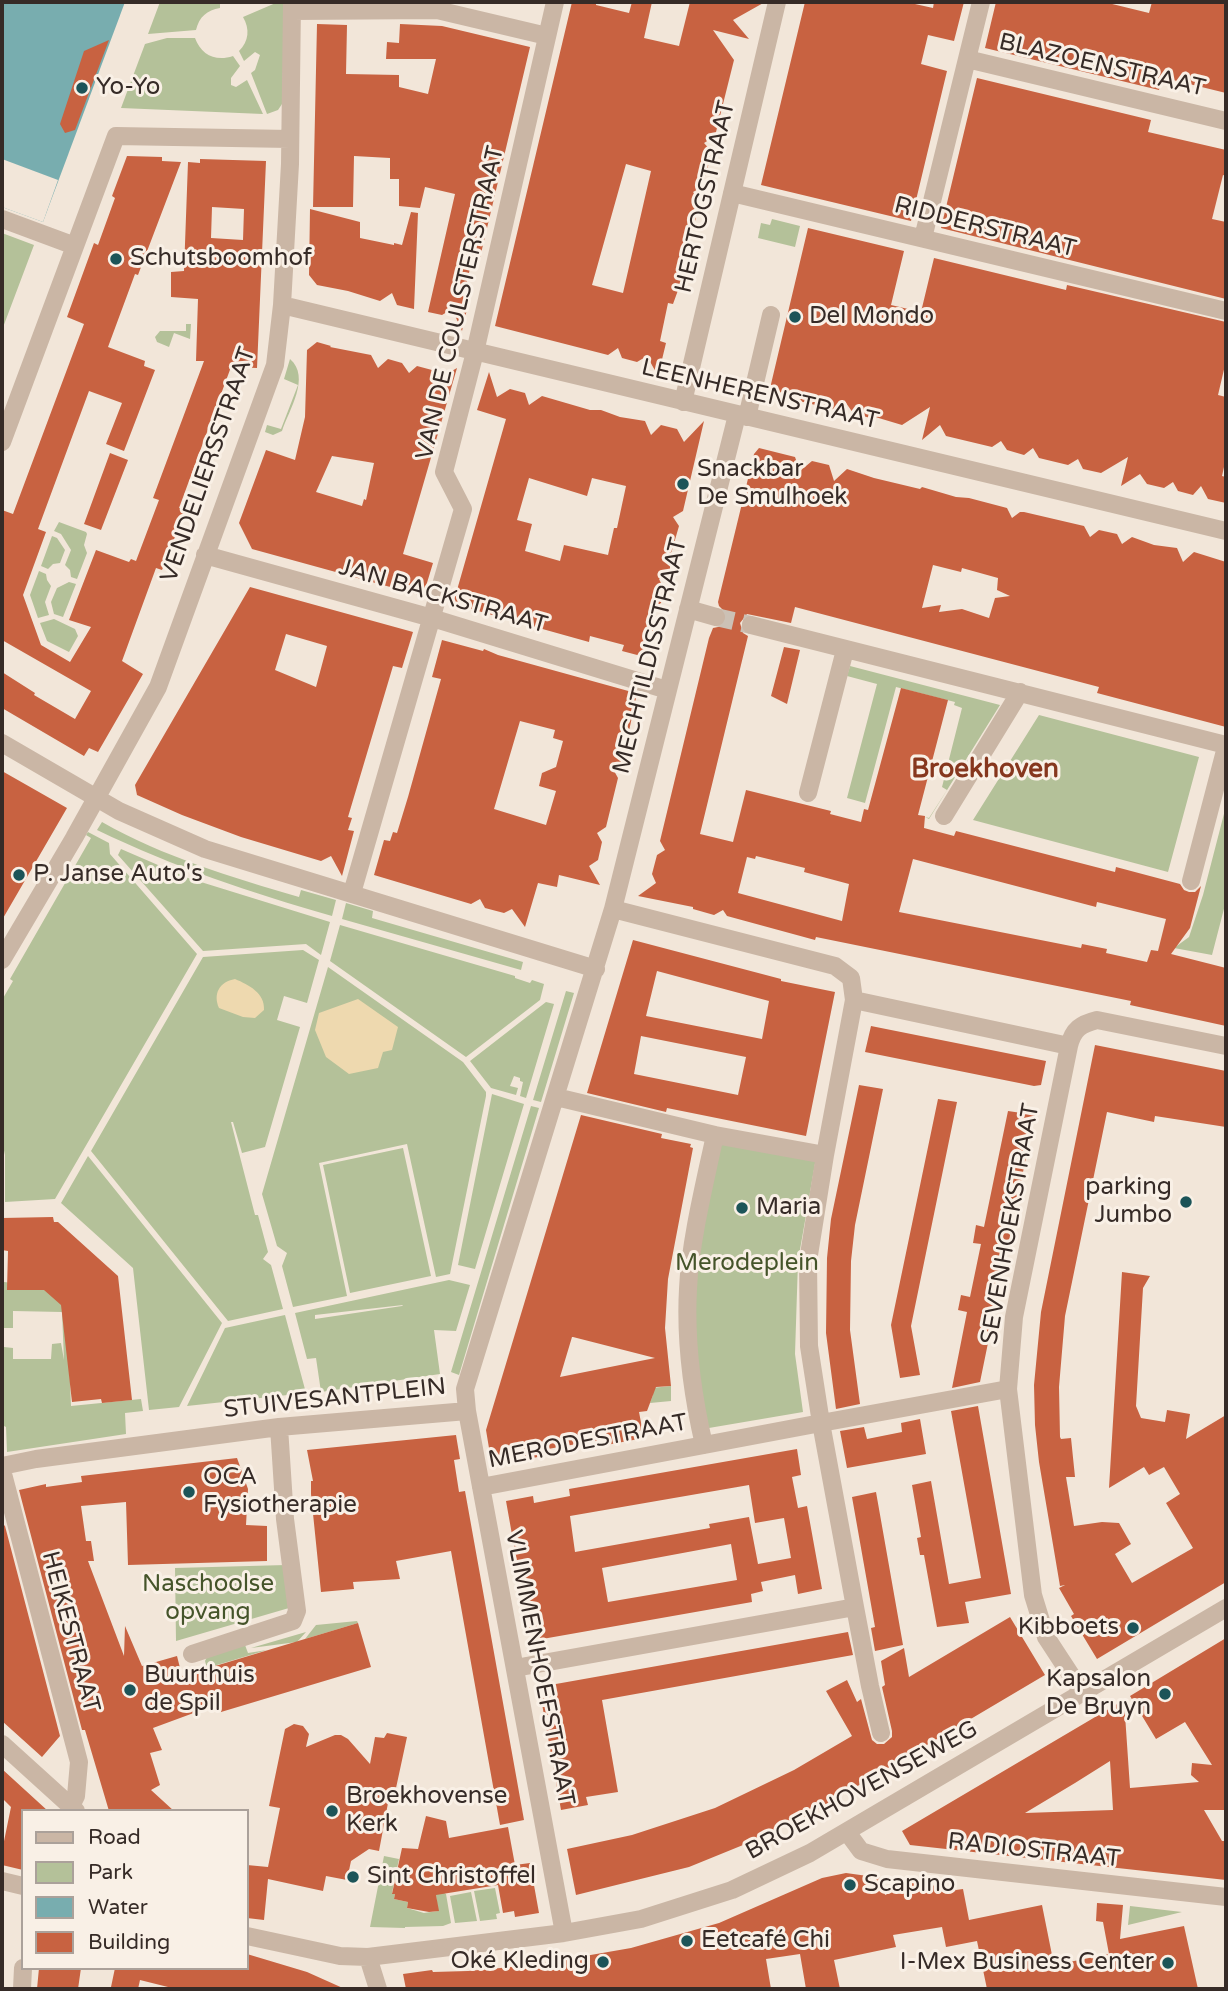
<!DOCTYPE html>
<meta charset="utf-8">
<style>
body{margin:0}
#map{position:relative;width:1228px;height:1991px;overflow:hidden;background:#f2e6d9;font-family:"Varela Round",sans-serif}
canvas{display:block}
.frame{position:absolute;inset:0;border:4px solid #362b27;pointer-events:none}
.legend{position:absolute;left:21px;top:1809px;width:228px;height:161px;box-sizing:border-box;background:#f9f0e6;border:2px solid #aba19a;margin:0;padding:9px 12px;list-style:none;font-size:21px;color:#362b27}
.legend li{display:flex;align-items:center;gap:14px;height:35px}
.legend b{width:35px;border:2px solid #aba19a}
</style>
<div id="map">
<canvas width="1228" height="1991"></canvas>
<div class="frame"></div>
<ul class="legend">
<li><b style="height:9px;background:#cab6a5"></b>Road</li>
<li><b style="height:19px;background:#b4c199"></b>Park</li>
<li><b style="height:19px;background:#78adaf"></b>Water</li>
<li><b style="height:19px;background:#c86241"></b>Building</li>
</ul>
</div>
<script>
const g = document.querySelector('canvas').getContext('2d');
g.lineJoin = 'round';
function fillPath(path, color) { g.fillStyle = color; g.fill(path, 'evenodd'); }
function strokePath(path, color, width, dash) { g.strokeStyle = color; g.lineWidth = width; g.lineCap = dash ? 'butt' : 'round'; g.setLineDash(dash || []); g.stroke(path); }
function label(font, color, halo, rows, align = 'center') {
  g.font = font + ' "Varela Round",sans-serif'; g.lineWidth = 6; g.setLineDash([]); g.textBaseline = 'middle'; g.strokeStyle = halo; g.fillStyle = color; for (const [text, x, y, turn = 0] of rows) {
    g.save(); g.translate(x, y); g.rotate((+turn || 0) * Math.PI / 180); g.textAlign = isNaN(turn) ? turn : align; if (halo) g.strokeText(text, 0, 0); g.fillText(text, 0, 0); g.restore();
  }
}
fillPath(new Path2D(`
 M160 2H220V8C207 10 199 17 196 30L148 34Z
 M278 2H285L282 104 278 110 267 114 251 73 255 70 260 55 255 52 244 61 239 51C249 41 250 29 243 17Z
 M167 38H195C201 55 216 62 233 56L240 66 231 78V85L236 87 247 80 263 114 121 108 145 44Z
 M772 219 800 226 795 247 758 238 761 223 770 225Z
 M2 233 34 245 2 330Z
 M186 324H191L190 339 174 333 169 347 157 342 155 337 160 331H186Z
 M290 359C311 377 289 410 282 431L273 435 265 432 267 425 281 429 298 385 284 379Z
 M59 522 86 532 87 534 84 545 87 553 77 579 71 577 70 570 65 565 71 550 61 534 54 531Z
 M52 536 57 538 65 550 60 563 53 564 48 569 41 566Z
 M39 571 46 574 47 580 51 586 45 602 49 615 38 618 30 595Z
 M69 582 76 584 63 617 54 614 51 602 57 588Z
 M54 619 75 629 78 636 69 652 47 641 40 623Z
 M850 666 1000 705 929 819 925 817 929 818 947 790 942 787 962 708 954 705 955 702 896 687 865 803 847 798 877 684 847 676Z
 M1039 715 1199 757 1168 872 973 820Z
 M1226 806V901L1212 955 1174 948 1189 937 1203 895Z
 M102 822C164 857 231 877 299 897L301 890 336 900 332 916C249 892 176 868 97 830Z
 M88 832 109 843 110 854 197 954 55 1199 5 1202V1155L2 1141V1000L13 981 10 979 91 838 86 835Z
 M121 849 188 878 330 922 321 955 306 944 203 951 118 855Z
 M346 903 373 911 372 918 523 962 521 970 342 919Z
 M340 925 515 976V978L530 983 532 980 544 984 540 1000 466 1057 330 961Z
 M303 950 319 960 307 1003 284 996 277 1020 300 1027 265 1147 242 1153 233 1122H231L255 1215H258L268 1252 263 1259 271 1265 283 1309 228 1321 91 1151 203 957Z
 M328 967 463 1062 486 1092V1096L450 1274 436 1277 407 1144 319 1163 347 1296 293 1307 282 1266 287 1253 277 1246 262 1194Z
 M566 991 574 993 541 1102 533 1100Z
 M546 1002 554 1004 526 1098 520 1096 523 1082 520 1081V1078L514 1076 510 1086 518 1088 516 1095 491 1088 470 1061Z
 M492 1094 524 1104 475 1269 458 1265Z
 M531 1106 539 1108 459 1375 451 1372Z
 M719 1138 816 1158 798 1261 795 1354 803 1412 703 1429 693 1374 695 1253Z
 M403 1148 431 1276 350 1293 323 1165Z
 M88 1156 222 1323 179 1407 149 1410 133 1268 61 1203Z
 M449 1280 470 1285 456 1331 434 1330 440 1374 321 1392 316 1358 307 1359 295 1313ZM403 1305 402 1306 315 1319V1315Z
 M4 1282 43 1286 67 1306 71 1406 141 1399 143 1411 125 1413 126 1434 7 1452 6 1427 4 1426V1347L13 1348V1359H51L52 1344 61 1343 64 1360 62 1312 13 1311V1328H4Z
 M285 1315 306 1393 187 1406 225 1328Z
 M671 1386V1401L650 1403 653 1395 652 1388Z
 M286 1565 289 1608 176 1641 175 1568Z
 M357 1621 358 1623 305 1639 316 1625Z
 M306 1632 297 1642 251 1648Z
 M245 1645 248 1653 267 1650 207 1668 205 1661 207 1657Z
 M384 1856 399 1859 392 1893 395 1894 394 1899 408 1902 407 1908 424 1913 438 1911 435 1887 446 1894 451 1923 443 1926 405 1927V1928L370 1927Z
 M495 1888 500 1913 496 1914 497 1919 480 1921 474 1891Z
 M471 1892 477 1921 455 1923 450 1896Z
 M1130 1906 1182 1912 1128 1925Z`), '#b4c199');
fillPath(new Path2D(`
 M235 979C249 985 265 993 264 1010L255 1018 243 1017 219 1008C213 994 219 982 235 979Z
 M358 999 398 1027 392 1050 383 1052 378 1068 349 1074 326 1057 315 1030 319 1013Z`), '#eed9af');
fillPath(new Path2D(`
 M2 2H125L43 222 2 207Z`), '#78adaf');
fillPath(new Path2D(`
 M2 159 58 180 43 222 2 207Z`), '#f2e6d9');
fillPath(new Path2D(`
 M572 2H596V5L629 13 632 2H652L644 38 679 46 690 2H765L733 20 749 39 713 30 734 60 715 136 704 143 712 152 702 187 693 192 700 202 695 221 690 232 681 282 673 304 668 303 660 341 666 343 658 376 647 356 637 362 622 358 618 348 608 355 495 326ZM626 164 651 171 623 293 592 285Z
 M805 2H906L933 8 934 2H964L954 41 928 35 921 64 947 71 911 221 761 185Z
 M996 2H1104L1149 13 1152 2H1226V93L1173 80 1172 85 1161 82 1159 90 985 48Z
 M317 24 347 25 346 74 399 75V87L428 94 436 59H386L387 42 399 43 400 24 442 26 530 47 478 266 471 264 464 295 470 296 462 331 452 309 442 315 428 312 455 194 425 187 420 208 399 206V179H390V158L354 156 353 207H313Z
 M109 40 75 130 65 133 60 124 84 51Z
 M977 78 1151 120 1148 132 1226 150V176L1223 175 1212 219 1226 222V299L941 228Z
 M127 156 162 157V161L181 162 138 275 135 274 108 347 145 361 144 366 155 370 124 451 106 444 122 403 89 391 38 529 46 532 23 595 41 645 70 662 91 627 69 620 96 550 129 562 131 559 136 561 159 500 153 498 204 361H196L198 299 171 297V272L184 271 188 162 200 163V159L266 161 257 368 231 367 179 508 185 510 180 524 162 570 156 568 122 661 143 674 98 752 89 748 84 756 2 708V672L35 693 34 695 75 719 91 691 2 640V510L13 514 84 324 67 317 94 243 98 245 115 198 112 196ZM212 207 244 209 243 240 211 238Z
 M310 209 360 222V238L394 245V243L402 245 411 212 418 213 414 309 397 305 392 293 380 301 348 291 317 285 309 275Z
 M808 228 904 251 891 305 921 312 934 258 1066 290 1067 285 1226 322V361L1218 395 1226 397V458L1222 476 1226 477V503L1208 499 1201 486 1193 495 1178 491 1173 482 1164 488 1147 484 1140 474 1121 486 1128 457 1101 473 1083 469 1078 459 1068 465 1039 458 1033 448 1024 455 1007 450 1001 441 992 447 946 436 940 425 922 440 930 407 902 425 872 416 870 418 853 413 844 400 836 410 791 399 786 389 767 401Z
 M317 342 331 346 330 347 371 355 378 368 388 359 402 363 409 373 417 366 432 370 438 379 457 368 403 554 433 563 423 596 252 549 239 523 266 450 295 460 305 417 307 350ZM332 456 374 463 366 500 364 499 362 506 316 492Z
 M489 372 497 397 510 389 525 393 529 405 542 396 590 410H601L620 417 645 421 651 435 661 425 677 429 684 442 704 421 683 511 673 517 679 526 670 557V573L659 579 664 589 661 603 651 609 657 619 647 652 641 656 622 651 624 645 590 636 589 642 453 604 506 419 477 410ZM529 478 587 496 592 478 626 486 617 528H614L608 555 564 545 560 561 525 551 532 524 517 520Z
 M759 448 795 457 800 471 812 461 829 465 834 481 847 469 874 478 920 489 922 487 956 497 969 498 1007 508 1012 518 1020 512H1024L1084 526 1090 537 1099 530 1117 534 1122 544 1132 537 1154 545 1177 548 1183 562 1194 552 1226 562V727L1097 693 1099 687 795 607 791 623 747 614 740 623 743 633 748 636 700 834 733 842 746 790 831 811 830 814 861 822 864 809 868 810 901 688 948 700 918 815 925 816 924 828 954 836 956 831 1115 872 1116 867 1180 884 1184 890 1189 892H1195L1201 886 1190 928 1171 954 1226 968V1026L1130 1005 1131 1001 816 937 815 940 727 916 723 910 714 915 693 909V907L638 896 656 883 652 874 657 855 665 850 660 841 709 638 713 628 723 626 727 619V614L719 606 718 602 754 454ZM933 565 961 572 962 568 998 578 997 590 1010 596 995 598 989 618 962 609 939 612 941 605 922 608ZM756 856 805 868 804 872 849 884 842 921 738 893 747 857 755 859ZM913 859 1096 907 1097 902 1166 919 1158 951 1151 950 1147 962 1106 953 1107 949 1082 944 1081 948 899 912Z
 M110 453 128 460 101 530 84 524Z
 M250 587 413 632 402 668 393 666 348 817 352 818 348 830 354 831 342 876 331 856 321 861 241 837 182 815 137 795 135 785ZM286 634 327 646 316 687 275 670Z
 M442 640 483 651 484 649 498 655 632 692 636 698 622 764 613 769 618 778 606 827 597 833 602 842 598 860 589 866 600 885 559 875 557 887 538 883 525 927 512 909 504 913 485 908 480 899 471 904 374 875 384 840 390 841 393 832 397 833 408 797 441 679 432 677ZM520 721 555 730 553 738 563 741 556 767 542 773 539 786 556 791 546 825 494 809Z
 M784 647 800 650 787 704 771 696Z
 M2 771 67 808 2 920Z
 M633 940 781 979V981L835 992 806 1136 667 1108 666 1112 587 1093ZM657 971 769 1001 762 1039 646 1016ZM641 1036 746 1057 738 1095 634 1074Z
 M871 1026 1046 1061 1041 1085 1034 1086 865 1052Z
 M1095 1045 1226 1071V1127L1155 1116 1154 1122 1107 1112 1065 1316 1059 1387 1060 1437 1061 1439 1071 1438 1075 1477H1066L1074 1526 1102 1522 1119 1523 1131 1544 1115 1554 1132 1583 1193 1548 1166 1503 1180 1494 1164 1467 1149 1475 1144 1467 1109 1488 1122 1272 1150 1276 1143 1288 1136 1406 1141 1418 1165 1422 1167 1410 1190 1414 1186 1439 1226 1415V1582L1097 1659 1071 1616 1074 1614 1059 1588 1065 1585 1060 1586 1039 1462 1035 1425 1034 1385 1041 1312Z
 M859 1085 883 1089 855 1225 851 1261 850 1330 860 1404 836 1409 826 1333 827 1258 831 1219Z
 M938 1099 957 1102 911 1326 920 1375 900 1378 891 1325Z
 M1008 1111 1035 1115 1030 1138 980 1382 952 1388 967 1312 958 1310 961 1295 970 1297 981 1244 973 1243 976 1225 984 1227Z
 M581 1115 662 1134 661 1138 691 1144 690 1147 693 1148 668 1279 665 1328 671 1386 656 1387 647 1411 639 1412 644 1438 601 1446 600 1440 542 1450 543 1456 492 1466 486 1430ZM572 1337H573L655 1358 560 1377Z
 M53 1217 54 1222H58L118 1276 132 1400 102 1403 101 1399 72 1402 61 1305 44 1290H7L8 1251 2 1250V1218Z
 M978 1406 1011 1594 965 1602 969 1623 937 1627 924 1555H920L917 1538 921 1537 912 1485 931 1481 949 1584 981 1578 951 1411Z
 M920 1419 926 1454 847 1468 840 1431 864 1427 867 1439 902 1432 901 1423Z
 M456 1435 460 1459 454 1460 459 1492 465 1491 524 1820 500 1825 451 1551 396 1561 400 1579 353 1582 354 1589 321 1592 311 1494V1481H313L307 1450Z
 M797 1449 801 1475 792 1477 798 1508 807 1506 822 1589 798 1594 795 1575 761 1582 763 1591 751 1594 752 1602 531 1641 506 1501 533 1496 534 1503 570 1496 569 1489ZM749 1485 755 1523 784 1518 791 1558 758 1564 749 1517 709 1524 710 1528 575 1552 570 1516ZM731 1544 737 1580 608 1602 602 1568Z
 M237 1458 248 1489 246 1525 267 1526V1561L128 1565 126 1502 81 1506 86 1541H91L94 1561H88L124 1656 125 1626 142 1666 177 1656 182 1676 358 1623 371 1667 221 1712 218 1704 153 1728 162 1750 150 1753 160 1785 151 1790 174 1811H109L85 1730H82L19 1490 46 1484V1487L82 1482 81 1476Z
 M876 1492 903 1645 875 1651 871 1628 875 1627 852 1497Z
 M2 1523 5 1526 60 1736 42 1757 2 1721Z
 M1010 1617 1045 1675 817 1810 775 1832 689 1867 576 1895 567 1849 632 1835 715 1808 794 1770 852 1736 826 1691 847 1680 857 1702 861 1699 872 1740 877 1744H884L892 1737V1731L882 1687 885 1685 881 1661 904 1648 909 1677Z
 M848 1632 853 1655 602 1700 618 1792 586 1797 588 1805 561 1810 539 1687Z
 M1226 1638V1810H1204L1222 1841H1226V1880L910 1845 902 1831 1124 1700 1130 1788 1199 1782 1191 1775 1192 1763 1212 1765 1185 1722 1156 1739 1130 1696ZM1110 1761 1113 1810 1025 1813 1075 1783Z
 M294 1724 303 1726 309 1734 306 1747 335 1735H341L348 1739 370 1764 375 1737 384 1738 387 1733 407 1737 396 1788 391 1787 379 1851 369 1849 351 1861 347 1880 326 1876 323 1891 268 1879 264 1920 247 1918V1865L268 1867 280 1808 269 1806 285 1729Z
 M2 1769 48 1811H23V1870L2 1865V1851L11 1807 2 1798Z
 M426 1816 446 1821 449 1838 508 1827 515 1865 530 1863 539 1913 515 1917 514 1911 503 1913 498 1885 436 1895 439 1911 429 1912 407 1908 408 1902 394 1899 395 1894H392L402 1848 418 1849Z
 M846 1873 882 1878 885 1895 915 1882 917 1886 922 1884 924 1889 935 1885 937 1889 942 1887 944 1892 955 1888 956 1890 963 1889 969 1920 1042 1905 1054 1965 1109 1954 1103 1922 1096 1921 1097 1903 1123 1905 1120 1939 1184 1926 1198 1989H987L977 1941 946 1947 942 1927 893 1935 896 1947 834 1960 840 1989H806L800 1954 766 1959 771 1989H406L403 1974 432 1970 433 1972 468 1971 533 1965 631 1948 719 1923 822 1878Z
 M247 1954 307 1972 345 1989H176L140 1980 138 1989 111 1987 115 1968H247Z
 M39 1968H81L78 1989H37Z`), '#c86241');
strokePath(new Path2D(`
 M716 617 751 625`), '#ccc1b5', 18, [18, 9]);
strokePath(new Path2D(`
 M292 11 437 10 547 36
 M967 59 1226 121
 M732 193 1226 311
 M2 219 75 246
 M923 238 981 2
 M282 305 1226 531
 M683 402 777 2
 M747 417 771 315
 M2 442 116 136 290 139
 M205 555 432 618 667 690
 M688 609 716 617
 M751 625 1226 745
 M2 743 119 811 205 849 596 969
 M808 793 845 650
 M944 816 1020 692
 M1191 881 1226 747
 M352 893 463 509 444 472 475 352 555 2
 M613 909 835 966 851 978 854 1000 1069 1046C1073 1029 1081 1024 1097 1020L1226 1046
 M2 960 74 838 158 687 275 365 282 305 290 164 292 2
 M1069 1046 1014 1317 1008 1389 1033 1595 1046 1637 1082 1692
 M556 1097 715 1135
 M825 1155 854 1000
 M2 1466 36 1459 279 1427 467 1411
 M2 1470 79 1762 76 1796 71 1806
 M481 1487 821 1423 809 1346 808 1261 825 1155 715 1135C705 1182 690 1242 688 1289 685 1343 692 1393 704 1445
 M855 1607 870 1686 881 1733
 M192 1654 293 1621 297 1611 285 1519 279 1427
 M515 1668 855 1607 821 1423 1008 1389
 M2 1744 76 1811
 M847 1832 861 1851 887 1859 1226 1897
 M2 1881 23 1886
 M564 1933 467 1411 465 1389 613 909 737 415
 M247 1936 340 1956 368 1957 564 1933 641 1919 732 1890 810 1853 1226 1608
 M368 1957 378 1989
 M22 1989 23 1968`), '#cab6a5', 18);
for (const [x, y, r, color] of [
 [82,88,7,"#1c5458"],
 [116,259,7,"#1c5458"],
 [795,317,7,"#1c5458"],
 [683,484,7,"#1c5458"],
 [19,875,7,"#1c5458"],
 [1186,1202,7,"#1c5458"],
 [742,1208,7,"#1c5458"],
 [189,1492,7,"#1c5458"],
 [1133,1628,7,"#1c5458"],
 [130,1690,7,"#1c5458"],
 [1165,1694,7,"#1c5458"],
 [332,1811,7,"#1c5458"],
 [353,1877,7,"#1c5458"],
 [850,1885,7,"#1c5458"],
 [687,1941,7,"#1c5458"],
 [603,1962,7,"#1c5458"],
 [1168,1963,7,"#1c5458"]
]) { const dot = new Path2D(); dot.arc(x, y, r, 0, 2 * Math.PI); g.fillStyle = color; g.fill(dot); strokePath(dot, '#f9f0e6', 2.5); }
label('24px', '#362b27', '#f9f0e6', [
 ["BLAZOENSTRAAT",1102,66,13],
 ["HERTOGSTRAAT",706,197,-77],
 ["RIDDERSTRAAT",985,228,14],
 ["VAN DE COULSTERSTRAAT",461,303,-77],
 ["LEENHERENSTRAAT",760,395,13],
 ["VENDELIERSSTRAAT",209,465,-71],
 ["JAN BACKSTRAAT",443,597,16],
 ["MECHTILDISSTRAAT",651,656,-76],
 ["SEVENHOEKSTRAAT",1011,1224,-80],
 ["STUIVESANTPLEIN",335,1399,-6],
 ["MERODESTRAAT",588,1442,-11],
 ["HEIKESTRAAT",70,1632,75],
 ["VLIMMENHOEFSTRAAT",539,1668,79],
 ["BROEKHOVENSEWEG",862,1791,-29],
 ["RADIOSTRAAT",1034,1851,6]
]);
label('24px', '#362b27', '#f9f0e6', [
 ["Yo-Yo",96,88],
 ["Schutsboomhof",130,259],
 ["Del Mondo",809,317],
 ["Snackbar",697,470],
 ["De Smulhoek",697,498],
 ["P. Janse Auto's",33,875],
 ["parking",1172,1188,"right"],
 ["Jumbo",1172,1216,"right"],
 ["Maria",756,1208],
 ["OCA",203,1478],
 ["Fysiotherapie",203,1506],
 ["Kibboets",1119,1628,"right"],
 ["Buurthuis",144,1676],
 ["de Spil",144,1704],
 ["Kapsalon",1151,1680,"right"],
 ["De Bruyn",1151,1708,"right"],
 ["Broekhovense",346,1797],
 ["Kerk",346,1825],
 ["Sint Christoffel",367,1877],
 ["Scapino",864,1885],
 ["Eetcafé Chi",701,1941],
 ["Oké Kleding",589,1962,"right"],
 ["I-Mex Business Center",1154,1963,"right"]
], 'left');
label('24px', '#45542a', '#f9f0e6', [
 ["Merodeplein",747,1264],
 ["Naschoolse",208,1585],
 ["opvang",208,1613]
]);
label('bold 26px', '#86371e', '#f9f0e6', [
 ["Broekhoven",985,770]
]);
</script>
